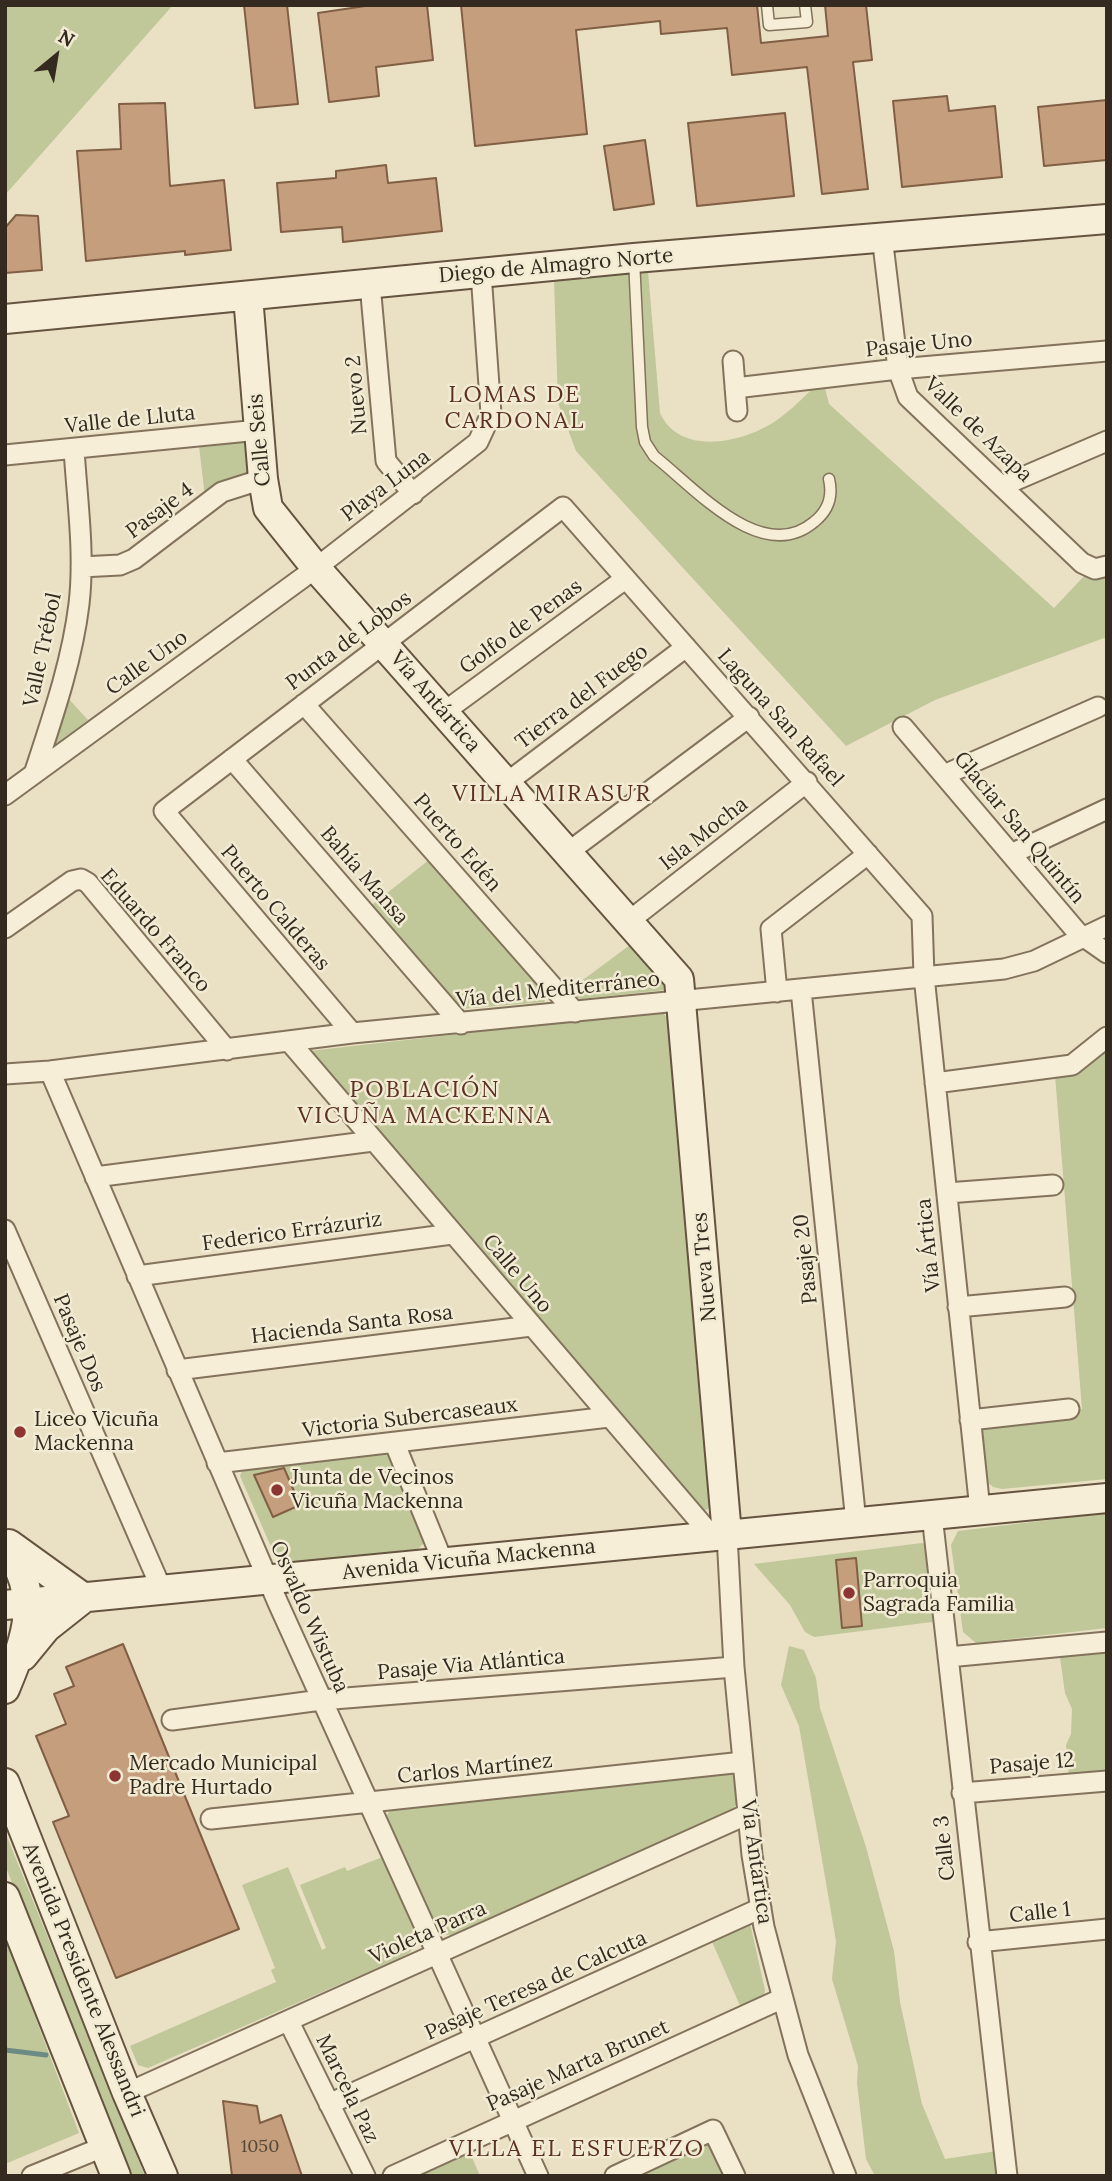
<!DOCTYPE html>
<meta charset="utf-8">
<style>
body{margin:0}
#map{position:relative;width:1112px;height:2181px;overflow:hidden;background:#eae0c4;font-family:Lora,serif}
canvas{display:block}
.frame{position:absolute;inset:0;border:7px solid #342a1f;pointer-events:none}
.north{position:absolute;left:21px;top:21px;width:70px;height:70px;-webkit-text-stroke:5px #f2ebd3;paint-order:stroke;rotate:30deg;font-size:19px;font-weight:700;line-height:28px;text-align:center;color:#342a1f}
.north::after{content:'';display:block;margin:auto;width:24px;height:32px;background:#342a1f;clip-path:polygon(50% 0,100% 100%,50% 72%,0 100%)}
</style>
<div id="map">
<canvas width="1112" height="2181"></canvas>
<div class="frame"></div>
<div class="north">N</div>
</div>
<script>
const g = document.querySelector('canvas').getContext('2d');
g.lineJoin = 'round';
function fillPath(path, color) { g.fillStyle = color; g.fill(path, 'evenodd'); }
function strokePath(path, color, width, dash) { g.strokeStyle = color; g.lineWidth = width; g.lineCap = dash ? 'butt' : 'round'; g.setLineDash(dash || []); g.stroke(path); }
function label(font, color, halo, rows, align = 'center') {
  g.font = font + ' Lora,serif'; g.lineWidth = 5; g.setLineDash([]); g.textBaseline = 'middle'; g.strokeStyle = halo; g.fillStyle = color; for (const [text, x, y, turn = 0] of rows) {
    g.save(); g.translate(x, y); g.rotate((+turn || 0) * Math.PI / 180); g.textAlign = isNaN(turn) ? turn : align; if (halo) g.strokeText(text, 0, 0); g.fillText(text, 0, 0); g.restore();
  }
}
fillPath(new Path2D(`
 M5 5H173L5 195Z
 M648 271 660 413C680 457 744 443 777 420 790 411 803 398 814 387L825 388 829 404 1054 608 1086 574 1107 578V640L1104 638 935 700 846 746 576 451 558 403 554 279Z
 M248 438 257 470 205 497 199 446Z
 M67 697 88 720 54 745 52 743Z
 M429 860 548 994 544 1002 461 1009 368 908Z
 M634 942 667 980 666 990 580 999 568 991Z
 M661 1011 671 1021 712 1506 703 1512 309 1051Z
 M1107 1050V1479L1002 1489 993 1487 985 1480 981 1429 984 1425 1082 1409 1055 1075 1086 1067Z
 M382 1450 389 1454 426 1541 418 1549 291 1562 275 1556 240 1476 243 1468Z
 M1107 1513V1628L976 1643 963 1632 951 1545 958 1531Z
 M922 1543 926 1545 935 1619 932 1622 814 1637 805 1632 790 1605 754 1564Z
 M789 1646 804 1650 816 1678 820 1708 866 1847 894 1951 900 2002 922 2104 945 2159 997 2151 1000 2176H875L866 2159 857 2083 858 2066 832 1979 836 1941 799 1726 781 1685Z
 M1107 1653V1773L1069 1777 1066 1745 1071 1734 1072 1709 1065 1693 1060 1657Z
 M728 1767 737 1774 739 1800 734 1808 454 1935H444L438 1930 388 1824 387 1815 391 1809Z
 M5 1832 145 2176H128L5 1865Z
 M385 1856 421 1940 409 1953 398 1959 148 2068 138 2065 130 2046 276 1982 271 1970 275 1968 242 1885 288 1867 322 1950 326 1948 300 1885 345 1867 347 1871Z
 M750 1923 765 1990 764 1997 741 2008 710 1937Z
 M5 1937 79 2133 5 2164Z
 M711 2135 730 2176H626Z
 M468 2148 480 2176H410Z`), '#c0c799');
strokePath(new Path2D(`
 M5 2050 46 2055`), '#6d8b85', 5);
const building = new Path2D(`
 M244 5H287L298 104 255 108Z
 M372 5H427L433 60 376 67 379 96 329 102 318 13Z
 M461 5H757L761 43 828 36 825 5H866L872 60 853 62 868 189 822 194 807 67 732 75 727 28 661 34 660 21 576 30 587 134 475 146Z
 M947 96 949 111 995 106 1002 177 902 187 893 101Z
 M1107 100V160L1044 166 1038 107Z
 M165 103 170 186 224 180 231 250 185 255V251L86 261 77 151 121 149 119 104Z
 M785 113 794 196 697 206 688 123Z
 M645 140 654 204 614 210 604 146Z
 M386 165 388 183 436 178 442 231 343 242 342 227 281 232 277 183 336 178V171Z
 M16 215 38 216 42 270 5 273V228Z
 M284 1468 300 1505 273 1517 254 1475Z
 M856 1558 862 1626 842 1628 836 1560Z
 M123 1644 239 1929 116 1978 53 1822 69 1816 36 1736 66 1724 54 1694 74 1686 66 1667Z
 M223 2101 257 2106 260 2123 281 2115 302 2176H232Z`);
fillPath(building, '#c59e7d');
strokePath(building, '#805f44', 2);
const lane = new Path2D(`
 M767 5 769 25 807 22 805 5
 M634 259 642 427 645 442 654 456C695 488 762 566 814 522 828 511 833 496 829 479`);
const street = new Path2D(`
 M882 236 898 369 908 397 1082 563 1095 569 1107 566
 M370 284 386 461 413 494
 M733 361 737 411
 M735 388 898 369 1107 351
 M5 455 259 430
 M1002 486 1107 441
 M81 567 120 565 134 559 222 492 263 479
 M304 704 575 1012
 M444 712 625 579
 M903 727 1077 932 1107 953
 M232 759 461 1024
 M34 774C52 719 72 662 79 604 85 553 77 499 74 449
 M944 775 1098 707
 M505 784 686 647
 M5 795 316 568 478 442 491 414 481 273
 M567 853 749 717
 M1011 854 1107 809
 M629 921 807 782
 M5 928 72 881 81 879 88 883 227 1050
 M801 990 856 1522
 M777 992 771 929 868 854
 M352 1033 164 811 563 507 922 916 924 976 980 1510
 M289 1041 712 1536
 M50 1071 278 1603 538 2176
 M5 1074 50 1071 352 1033 1004 969 1034 961 1107 926
 M935 1083 1072 1065 1107 1037
 M95 1177 373 1141
 M947 1193 1053 1185
 M5 1230 162 1590
 M137 1276 452 1234
 M958 1307 1065 1297
 M177 1370 531 1326
 M970 1420 1069 1409
 M395 1444 443 1562
 M217 1463 609 1417
 M932 1515 1007 2176
 M727 1535 734 1667 752 1855 764 1927 798 2055 846 2176
 M948 1657 1107 1642
 M172 1720 321 1700 734 1667
 M962 1793 1107 1781
 M211 1819 743 1762
 M978 1942 1107 1929
 M289 2022 365 2176
 M127 2093 748 1814
 M329 2104 761 1908
 M32 2176 103 2147
 M393 2176 781 1999
 M615 2176 713 2130 735 2176`);
const secondary = new Path2D(`
 M248 296 263 479 268 508 316 568 679 979 727 1535
 M5 319 634 258 1107 219
 M9 1544 84 1598
 M5 1545C43 1596 27 1636 5 1689
 M5 1605 1107 1498
 M23 1656 46 1628 84 1598
 M5 1783 127 2093 163 2176
 M5 1897 116 2176`);
strokePath(lane, '#83735c', 13);
strokePath(street, '#83735c', 23);
strokePath(secondary, '#65543f', 32);
strokePath(lane, '#f6eed7', 10);
strokePath(street, '#f6eed7', 19);
strokePath(secondary, '#f6eed7', 28);
for (const [x, y, r, color] of [
 [20,1432,7,"#8d3532"],
 [277,1490,7,"#8d3532"],
 [849,1593,7,"#8d3532"],
 [115,1776,7,"#8d3532"]
]) { const dot = new Path2D(); dot.arc(x, y, r, 0, 2 * Math.PI); g.fillStyle = color; g.fill(dot); strokePath(dot, '#f2ebd3', 2.5); }
label('18px', '#584736', null, [
 ["1050",260,2147]
]);
label('21px', '#342a1f', '#f2ebd3', [
 ["Diego de Almagro Norte",556,266,-5],
 ["Pasaje Uno",919,345,-6],
 ["Nuevo 2",357,395,-95],
 ["Valle de Lluta",130,420,-6],
 ["Valle de Azapa",978,430,44],
 ["Calle Seis",260,440,-95],
 ["Playa Luna",386,486,-37],
 ["Pasaje 4",160,511,-37],
 ["Golfo de Penas",521,627,-36],
 ["Punta de Lobos",349,641,-37],
 ["Valle Trébol",43,650,-78],
 ["Calle Uno",147,663,-36],
 ["Tierra del Fuego",582,697,-37],
 ["Vía Antártica",435,702,49],
 ["Laguna San Rafael",780,718,48],
 ["Glaciar San Quintín",1019,828,50],
 ["Isla Mocha",704,834,-38],
 ["Puerto Edén",457,843,49],
 ["Bahía Mansa",364,876,49],
 ["Puerto Calderas",275,908,50],
 ["Eduardo Franco",155,931,49],
 ["Vía del Mediterráneo",558,990,-6],
 ["Federico Errázuriz",292,1232,-8],
 ["Vía Ártica",929,1245,-96],
 ["Pasaje 20",806,1259,-96],
 ["Nueva Tres",705,1267,-95],
 ["Calle Uno",517,1274,50],
 ["Hacienda Santa Rosa",352,1325,-7],
 ["Pasaje Dos",79,1343,67],
 ["Victoria Subercaseaux",410,1418,-7],
 ["Avenida Vicuña Mackenna",469,1560,-6],
 ["Osvaldo Wistuba",309,1617,66],
 ["Pasaje Via Atlántica",471,1665,-5],
 ["Pasaje 12",1032,1764,-5],
 ["Carlos Martínez",475,1769,-6],
 ["Calle 3",945,1848,-96],
 ["Vía Antártica",756,1862,82],
 ["Calle 1",1040,1913,-6],
 ["Violeta Parra",428,1933,-24],
 ["Avenida Presidente Alessandri",83,1980,68],
 ["Pasaje Teresa de Calcuta",536,1986,-24],
 ["Pasaje Marta Brunet",578,2066,-24],
 ["Marcela Paz",347,2089,64]
]);
label('21px', '#342a1f', '#f2ebd3', [
 ["Liceo Vicuña",34,1420],
 ["Mackenna",34,1444],
 ["Junta de Vecinos",291,1478],
 ["Vicuña Mackenna",291,1502],
 ["Parroquia",863,1581],
 ["Sagrada Familia",863,1605],
 ["Mercado Municipal",129,1764],
 ["Padre Hurtado",129,1788]
], 'left');
g.letterSpacing = '2px';
label('23px', '#5d3122', '#f2ebd3', [
 ["LOMAS DE",515,395],
 ["CARDONAL",515,421],
 ["VILLA MIRASUR",552,794],
 ["POBLACIÓN",425,1090],
 ["VICUÑA MACKENNA",425,1116],
 ["VILLA EL ESFUERZO",577,2149]
]);
g.letterSpacing = '0px';
</script>
